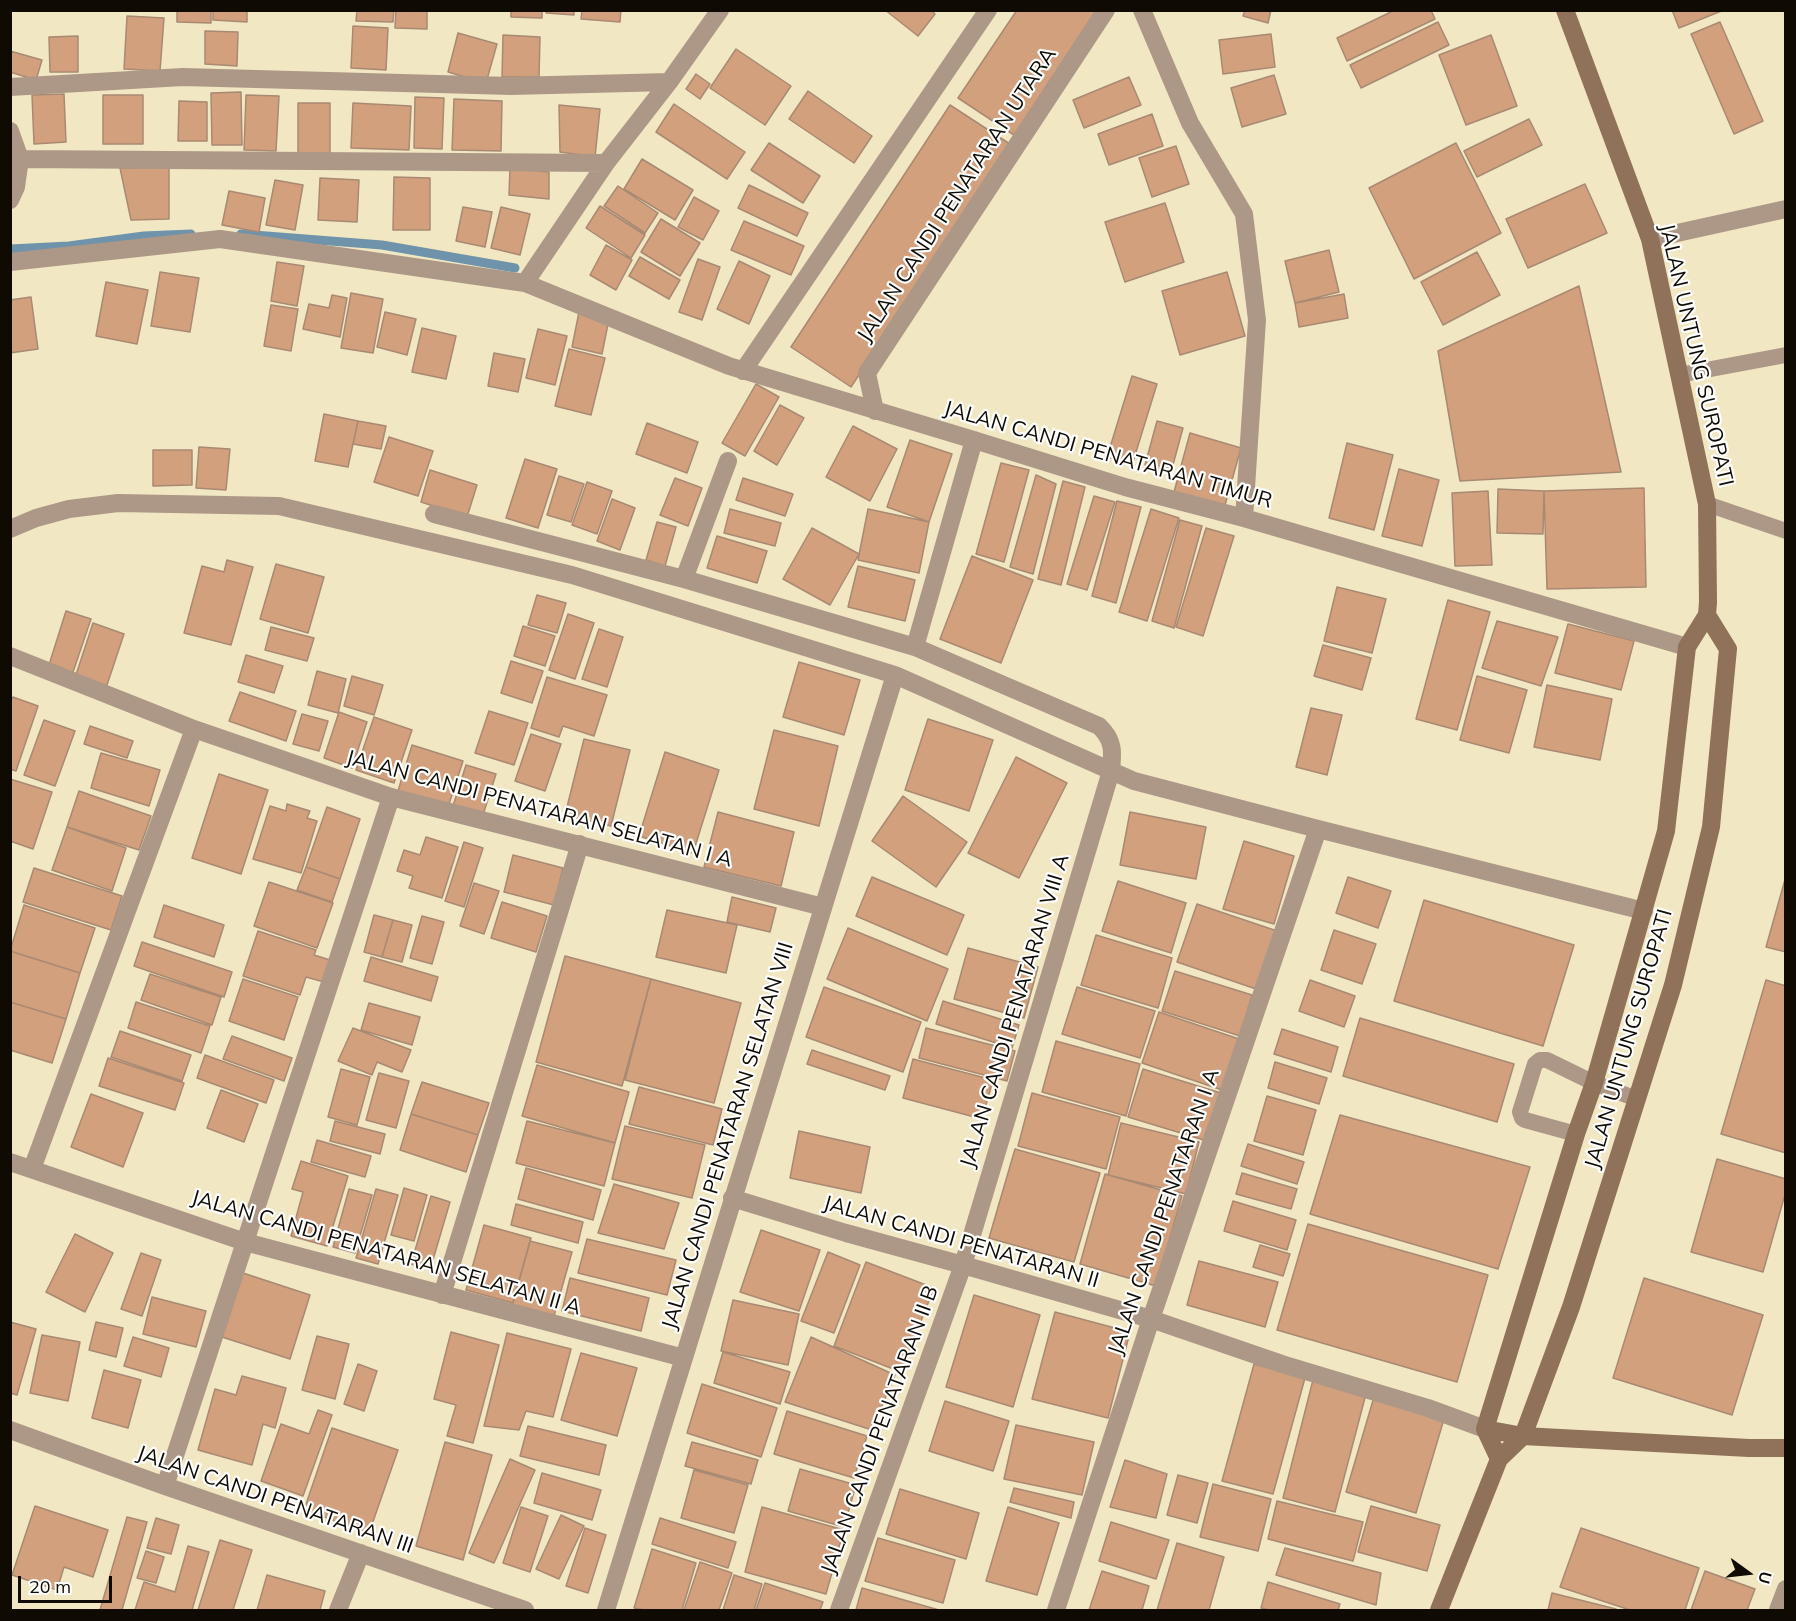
<!DOCTYPE html>
<style>
body{margin:0}
#map{position:relative;width:1796px;height:1621px;overflow:hidden;background:#f2e7c3;font-family:Mulish,sans-serif}
canvas{display:block}
.frame{position:absolute;inset:0;border:12px solid #0f0b02;pointer-events:none}
.north{position:absolute;left:1718px;top:1543px;width:60px;height:60px;-webkit-text-stroke:4px #fff;paint-order:stroke;rotate:105deg;font-size:16px;font-weight:700;line-height:24px;text-align:center;color:#0f0b02}
.north::after{content:'';display:block;margin:auto;width:21px;height:27px;background:#0f0b02;clip-path:polygon(50% 0,100% 100%,50% 72%,0 100%)}
.scale{position:absolute;left:18px;top:1576px;width:94px;height:27px;box-sizing:border-box;border:3px solid #0f0b02;border-top:0;padding-left:8px;font-size:18px;line-height:21px;white-space:nowrap;color:#0f0b02;-webkit-text-stroke:4px #fff;paint-order:stroke}
</style>
<div id="map">
<canvas width="1796" height="1621"></canvas>
<div class="frame"></div>
<div class="north">U</div>
<div class="scale">20 m</div>
</div>
<script>
const g = document.querySelector('canvas').getContext('2d');
g.lineJoin = 'round';
function strokePath(path, color, width, dash) { g.strokeStyle = color; g.lineWidth = width; g.lineCap = dash ? 'butt' : 'round'; g.setLineDash(dash || []); g.stroke(path); }
function fillPath(path, color) { g.fillStyle = color; g.fill(path, 'evenodd'); }
function label(font, color, halo, rows, align = 'center') {
  g.font = font + ' Mulish,sans-serif'; g.lineWidth = 4.5; g.setLineDash([]); g.textBaseline = 'middle'; g.strokeStyle = halo; g.fillStyle = color; for (const [text, x, y, turn = 0] of rows) {
    g.save(); g.translate(x, y); g.rotate((+turn || 0) * Math.PI / 180); g.textAlign = isNaN(turn) ? turn : align; if (halo) g.strokeText(text, 0, 0); g.fillText(text, 0, 0); g.restore();
  }
}
strokePath(new Path2D(`
 M241 234 382 245 515 268
 M10 249 69 246 144 236 191 234`), '#6e93aa', 9);
const building = new Path2D(`
 M177 10H211V23L177 22Z
 M213 10H247V22L213 20Z
 M357 10H394L393 22 356 21Z
 M396 10H427V29L395 28Z
 M511 10H542V18L511 17Z
 M546 10H574V15L546 13Z
 M582 10H621L620 22 581 19Z
 M885 10H931L935 14 918 36Z
 M1017 10H1103L1017 137 958 98Z
 M1245 10H1271L1268 23 1243 16Z
 M1395 10H1431L1435 19 1347 61 1337 38Z
 M1672 10H1724L1679 28Z
 M127 16 164 18 160 71 124 69Z
 M1438 22 1449 45 1361 88 1350 65Z
 M1720 22 1763 121 1734 134 1691 34Z
 M353 26 388 28 386 70 351 68Z
 M205 31 238 32 237 66 205 64Z
 M458 33 497 44 486 83 448 72Z
 M1271 34 1275 67 1223 74 1219 40Z
 M503 35 540 37 539 77H502Z
 M1491 35 1517 106 1466 125 1439 55Z
 M78 36V72H50L49 37Z
 M736 49 791 86 765 125 710 88Z
 M10 51 42 60 36 80 10 72Z
 M696 74 710 84 700 99 686 89Z
 M1274 75 1286 114 1242 127 1231 88Z
 M1129 77 1141 105 1084 128 1073 100Z
 M808 91 872 136 854 163 789 119Z
 M241 92 242 145H212L211 93Z
 M64 94 66 142 34 144 32 95Z
 M103 95H143V144H103Z
 M246 95 279 96 276 151 244 150Z
 M415 97 444 98 442 149 414 148Z
 M454 99 502 101 501 151 452 150Z
 M179 101 207 102V141H178Z
 M298 103H330V156H298Z
 M353 103 411 106 409 150 351 148Z
 M674 104 745 152 727 179 656 132Z
 M559 105 600 109 595 157 560 152Z
 M950 105 1010 144 851 387 791 347Z
 M1152 114 1163 146 1109 165 1098 134Z
 M1529 119 1542 145 1477 177 1464 151Z
 M769 143 820 176 803 203 751 170Z
 M1456 143 1501 233 1414 279 1369 188Z
 M1176 146 1189 184 1152 197 1139 158Z
 M642 159 693 190 675 220 624 189Z
 M169 167V219L131 220 120 168Z
 M510 168 549 172V199L509 195Z
 M394 177 430 178V230H393Z
 M320 178 359 180 357 222 318 220Z
 M275 180 303 185 295 230 266 225Z
 M1585 184 1607 233 1528 268 1506 219Z
 M749 185 808 213 797 236 738 208Z
 M618 186 658 213 645 233 604 206Z
 M229 191 265 198 259 232 222 225Z
 M694 197 719 211 703 240 678 227Z
 M1165 203 1184 262 1125 282 1105 222Z
 M600 206 645 235 631 258 586 228Z
 M463 207 492 212 485 247 456 241Z
 M501 207 530 214 520 255 491 248Z
 M661 219 700 243 680 276 641 252Z
 M744 221 804 246 791 275 731 250Z
 M606 245 632 260 616 290 590 275Z
 M1329 250 1339 292 1295 303 1285 261Z
 M1477 252 1500 295 1443 325 1421 282Z
 M640 257 680 280 669 299 629 276Z
 M698 259 720 267 702 320 679 312Z
 M739 261 770 276 749 324 717 309Z
 M277 262 304 266 297 306 271 301Z
 M160 272 199 278 190 332 151 326Z
 M1227 272 1245 336 1180 355 1162 291Z
 M106 282 148 290 137 344 96 336Z
 M1579 286 1621 472 1460 481 1438 351Z
 M351 293 383 299 373 353 341 348Z
 M1344 294 1348 318 1299 327 1295 303Z
 M332 295 347 298 340 337 303 329 309 304 329 308Z
 M31 297 38 349 10 353V300Z
 M271 305 298 309 291 351 264 346Z
 M385 312 416 319 407 355 377 347Z
 M579 312 609 319 602 354 572 347Z
 M422 328 456 336 446 379 412 372Z
 M538 329 567 336 555 385 526 378Z
 M569 349 605 358 591 415 555 406Z
 M494 353 525 359 518 392 488 386Z
 M1132 376 1157 384 1132 465 1107 457Z
 M756 384 779 397 745 456 722 443Z
 M780 405 804 418 777 465 754 451Z
 M324 414 358 421 348 467 315 461Z
 M358 421 386 426 381 449 353 444Z
 M1157 421 1183 428 1171 472 1145 465Z
 M647 423 698 442 687 473 636 454Z
 M853 426 897 449 870 501 826 477Z
 M1190 433 1241 448 1225 505 1174 492Z
 M389 437 433 451 418 496 374 482Z
 M910 440 952 454 929 522 887 507Z
 M1347 443 1393 455 1374 530 1329 518Z
 M199 447 230 449 226 490 196 488Z
 M153 450H192V485L153 486Z
 M525 459 557 469 538 528 506 518Z
 M1001 463 1029 470 1004 562 976 554Z
 M1399 469 1439 480 1422 546 1382 536Z
 M430 470 477 485 467 517 421 502Z
 M1036 475 1056 484 1033 574 1010 567Z
 M559 476 584 484 571 522 547 515Z
 M675 478 702 488 688 526 660 515Z
 M743 478 793 494 785 516 736 500Z
 M1063 481 1085 487 1061 585 1038 579Z
 M587 482 612 491 597 534 572 525Z
 M1644 488 1646 587 1547 589 1544 491Z
 M1498 489 1544 491 1543 534 1497 533Z
 M1488 491 1492 565 1455 566 1452 493Z
 M1094 496 1115 502 1087 590 1067 584Z
 M612 499 635 508 620 550 597 541Z
 M1117 501 1141 507 1116 603 1092 596Z
 M730 509 781 523 775 546 724 533Z
 M868 509 929 522 919 573 858 560Z
 M1151 509 1179 518 1147 621 1119 612Z
 M1180 520 1202 526 1174 628 1152 621Z
 M657 522 676 527 665 566 646 560Z
 M812 528 859 554 830 605 783 579Z
 M1206 528 1234 536 1203 636 1176 627Z
 M717 536 767 551 757 583 707 568Z
 M972 556 1033 580 1001 663 940 639Z
 M227 560 253 567 231 645 184 633 202 566 224 572Z
 M276 564 324 577 308 633 260 619Z
 M858 566 915 580 905 621 848 607Z
 M1337 587 1386 599 1372 653 1324 641Z
 M537 595 566 603 557 633 528 625Z
 M1448 600 1490 612 1457 730 1416 719Z
 M66 611 91 619 72 675 48 668Z
 M568 614 594 623 575 679 549 670Z
 M1497 621 1558 637 1541 686 1482 668Z
 M93 623 124 634 105 691 74 681Z
 M1568 624 1634 641 1621 690 1555 673Z
 M523 626 555 636 545 666 514 656Z
 M271 627 314 638 307 661 265 650Z
 M599 629 623 637 607 687 582 679Z
 M1323 645 1371 658 1362 690 1314 676Z
 M246 655 283 666 274 693 238 682Z
 M511 661 543 671 532 703 501 693Z
 M799 662 860 680 844 735 783 717Z
 M317 671 346 679 338 713 308 705Z
 M352 676 383 685 374 715 344 706Z
 M1477 676 1527 690 1509 753 1460 740Z
 M547 677 607 695 594 736 563 726 559 737 531 728Z
 M1547 685 1612 699 1600 760 1534 747Z
 M240 692 296 711 286 741 229 721Z
 M13 697 38 706 16 771 10 769V703Z
 M1311 708 1342 715 1327 775 1296 767Z
 M489 711 528 723 514 765 475 753Z
 M339 712 367 722 352 768 324 758Z
 M302 714 328 721 319 751 293 744Z
 M374 717 412 730 394 783 356 770Z
 M928 719 993 740 969 811 905 790Z
 M44 720 75 731 55 786 24 775Z
 M90 726 133 741 127 758 84 744Z
 M774 730 838 746 819 826 754 809Z
 M531 734 561 744 545 791 515 781Z
 M584 739 630 750 611 826 565 815Z
 M412 745 463 761 448 807 398 791Z
 M665 752 719 770 693 853 639 836Z
 M101 753 160 770 149 806 91 788Z
 M1016 757 1067 783 1019 878 968 853Z
 M466 765 496 774 483 815 453 806Z
 M219 774 268 790 241 874 192 858Z
 M10 779 52 792 33 849 10 841Z
 M79 791 151 816 139 850 67 827Z
 M903 796 967 842 936 887 872 841Z
 M287 804 310 811 307 818 317 821 301 873 253 859 270 806 286 811Z
 M327 807 360 819 340 879 306 867Z
 M718 812 794 832 781 886 704 867Z
 M1130 812 1206 827 1196 879 1120 865Z
 M67 827 126 848 112 891 52 870Z
 M426 837 458 847 442 898 409 888 413 876 397 871 404 850 420 855Z
 M1244 841 1294 856 1274 924 1223 909Z
 M464 842 483 848 464 907 445 901Z
 M513 855 563 868 554 905 504 892Z
 M306 867 340 879 332 902 297 890Z
 M34 868 122 896 111 930 23 902Z
 M1786 876V952L1766 947Z
 M872 877 964 915 947 955 856 916Z
 M1348 877 1391 891 1378 928 1336 913Z
 M1118 881 1186 903 1171 953 1102 931Z
 M269 882 333 903 317 948 254 926Z
 M474 883 499 891 484 934 460 926Z
 M732 897 776 908 770 932 727 922Z
 M1424 900 1574 945 1543 1046 1394 1001Z
 M502 902 547 916 536 952 491 938Z
 M1197 904 1277 931 1256 989 1177 962Z
 M24 905 95 928 80 973 10 951Z
 M164 905 224 925 214 957 154 937Z
 M667 910 737 925 726 973 656 957Z
 M374 915 393 920 382 957 364 952Z
 M422 916 444 922 432 964 410 958Z
 M393 920 412 925 402 962 382 957Z
 M848 928 948 969 927 1021 827 979Z
 M1334 930 1376 944 1362 984 1321 970Z
 M258 931 316 950 314 955 330 960 324 982 306 977 300 995 243 976Z
 M1096 935 1172 958 1158 1008 1081 985Z
 M142 942 232 972 224 997 134 966Z
 M968 948 1038 967 1024 1018 954 999Z
 M10 951 80 973 66 1019 10 1002Z
 M565 956 651 979 622 1086 536 1062Z
 M371 957 438 977 431 1001 364 981Z
 M1175 971 1252 995 1240 1036 1162 1011Z
 M150 974 221 997 212 1025 141 1000Z
 M243 979 298 997 284 1040 229 1021Z
 M651 979 741 1003 714 1103 625 1080Z
 M1310 980 1355 996 1344 1027 1299 1011Z
 M1766 980 1786 986V1153L1721 1134Z
 M824 987 921 1022 903 1072 806 1037Z
 M1077 987 1155 1011 1140 1058 1062 1034Z
 M943 1001 1019 1025 1012 1048 936 1024Z
 M10 1002 66 1019 52 1063 10 1050Z
 M136 1002 210 1026 201 1053 128 1028Z
 M369 1003 420 1017 412 1045 361 1030Z
 M1159 1012 1239 1039 1222 1090 1142 1063Z
 M1360 1018 1514 1064 1497 1122 1343 1076Z
 M353 1028 411 1050 402 1072 377 1062 372 1075 338 1061Z
 M926 1028 1015 1051 1007 1081 919 1058Z
 M1282 1029 1338 1047 1331 1072 1274 1054Z
 M120 1031 191 1055 182 1081 111 1057Z
 M232 1036 292 1058 284 1081 223 1059Z
 M1056 1041 1140 1064 1126 1116 1042 1092Z
 M812 1050 890 1076 885 1090 807 1064Z
 M205 1055 274 1080 266 1103 197 1078Z
 M108 1058 184 1083 175 1110 99 1086Z
 M913 1059 993 1080 982 1119 903 1098Z
 M1275 1062 1327 1078 1319 1104 1268 1088Z
 M537 1065 629 1092 615 1143 522 1116Z
 M341 1069 370 1077 357 1125 328 1117Z
 M1143 1069 1221 1093 1207 1141 1128 1117Z
 M379 1073 409 1081 396 1128 366 1120Z
 M422 1082 489 1103 478 1135 411 1114Z
 M639 1087 722 1109 713 1145 629 1124Z
 M221 1090 258 1104 244 1142 207 1128Z
 M1032 1093 1120 1117 1106 1169 1018 1146Z
 M91 1094 143 1113 123 1167 71 1147Z
 M1267 1096 1316 1110 1303 1155 1254 1141Z
 M411 1114 478 1135 466 1172 400 1150Z
 M1340 1115 1530 1167 1498 1269 1310 1214Z
 M335 1121 385 1134 380 1154 330 1141Z
 M527 1121 615 1143 604 1186 516 1163Z
 M1121 1123 1199 1142 1186 1194 1108 1175Z
 M625 1126 705 1145 692 1198 612 1179Z
 M799 1131 870 1147 861 1193 790 1178Z
 M317 1140 371 1156 365 1177 311 1162Z
 M1248 1144 1304 1162 1297 1184 1241 1166Z
 M1015 1149 1100 1173 1074 1262 989 1238Z
 M1717 1159 1786 1179V1191L1763 1272 1691 1252Z
 M301 1161 348 1176 327 1246 291 1236 303 1192 292 1189Z
 M526 1168 601 1190 593 1220 518 1199Z
 M1242 1173 1297 1189 1291 1209 1236 1194Z
 M1105 1174 1182 1196 1156 1286 1080 1264Z
 M614 1184 679 1203 664 1249 598 1233Z
 M404 1188 427 1195 414 1241 391 1235Z
 M349 1189 372 1195 355 1253 333 1247Z
 M376 1189 398 1195 378 1264 356 1258Z
 M431 1196 450 1202 430 1270 411 1264Z
 M1233 1201 1296 1220 1287 1250 1224 1231Z
 M516 1204 583 1222 578 1243 511 1225Z
 M1308 1224 1488 1275 1457 1382 1277 1330Z
 M484 1225 531 1238 513 1303 466 1290Z
 M761 1230 820 1250 799 1311 740 1292Z
 M75 1234 113 1253 85 1312 46 1292Z
 M587 1239 676 1260 667 1295 578 1273Z
 M530 1241 572 1252 554 1316 512 1305Z
 M1260 1245 1290 1254 1283 1276 1253 1267Z
 M828 1252 860 1265 834 1333 801 1321Z
 M141 1253 161 1260 142 1316 121 1309Z
 M1199 1261 1278 1282 1265 1327 1187 1305Z
 M866 1262 934 1288 901 1372 834 1346Z
 M243 1273 310 1295 290 1359 222 1337Z
 M570 1278 649 1298 641 1331 562 1311Z
 M1644 1278 1763 1315 1732 1415 1613 1378Z
 M974 1295 1040 1315 1013 1407 946 1387Z
 M152 1297 206 1311 196 1347 143 1334Z
 M733 1300 799 1314 788 1365 721 1351Z
 M1055 1312 1130 1332 1108 1418 1032 1399Z
 M10 1322 36 1329 17 1395 10 1393Z
 M96 1322 123 1328 116 1357 89 1350Z
 M451 1332 499 1345 473 1443 447 1436 456 1405 434 1399Z
 M507 1333 571 1349 553 1417 526 1411 519 1430 484 1426Z
 M42 1335 80 1342 68 1401 30 1393Z
 M317 1336 349 1344 335 1399 302 1390Z
 M133 1337 169 1348 161 1377 124 1366Z
 M811 1337 895 1375 872 1430 785 1402Z
 M723 1352 790 1372 780 1404 714 1383Z
 M581 1353 637 1368 617 1436 561 1420Z
 M358 1364 377 1371 364 1411 344 1404Z
 M1254 1364 1305 1378 1273 1494 1222 1481Z
 M104 1370 141 1380 128 1428 92 1418Z
 M242 1376 286 1388 275 1428 263 1424 252 1465 198 1450 215 1389 236 1395Z
 M1314 1376 1367 1390 1335 1512 1283 1498Z
 M702 1384 777 1408 761 1457 687 1433Z
 M1374 1397 1444 1419 1416 1513 1346 1492Z
 M945 1401 1009 1421 993 1471 929 1451Z
 M318 1410 332 1415 303 1496 261 1481 281 1424 309 1434Z
 M787 1411 867 1436 854 1478 774 1454Z
 M1016 1425 1094 1442 1082 1495 1004 1479Z
 M528 1426 606 1445 599 1475 520 1456Z
 M332 1428 398 1450 369 1533 304 1510Z
 M445 1442 492 1455 463 1560 416 1546Z
 M692 1442 758 1460 751 1484 685 1466Z
 M510 1459 535 1470 494 1563 469 1553Z
 M1125 1460 1167 1474 1156 1518 1110 1507Z
 M800 1469 856 1485 844 1527 788 1511Z
 M694 1470 748 1485 734 1533 681 1518Z
 M542 1473 601 1490 592 1520 534 1503Z
 M1178 1475 1208 1483 1197 1523 1167 1515Z
 M1213 1484 1271 1499 1258 1551 1200 1537Z
 M1014 1488 1074 1502 1071 1518 1010 1502Z
 M900 1489 979 1513 966 1559 886 1534Z
 M1277 1501 1363 1522 1353 1561 1268 1539Z
 M35 1506 108 1530 93 1577 64 1567 57 1590 12 1575Z
 M1371 1506 1440 1525 1427 1571 1358 1552Z
 M521 1507 548 1516 530 1572 503 1563Z
 M762 1507 844 1530 826 1594 745 1572Z
 M1008 1507 1059 1523 1037 1595 986 1581Z
 M561 1515 584 1526 559 1579 536 1569Z
 M127 1517 147 1522 122 1610H100Z
 M156 1518 179 1525 171 1554 147 1548Z
 M660 1518 736 1542 728 1568 652 1544Z
 M1111 1522 1169 1540 1156 1579 1099 1561Z
 M585 1528 606 1535 588 1593 566 1586Z
 M1581 1528 1699 1568 1685 1610H1630L1560 1587Z
 M878 1538 955 1560 943 1603 865 1581Z
 M220 1540 252 1550 233 1610H198Z
 M1177 1543 1224 1557 1209 1610H1157Z
 M188 1546 209 1552 192 1610H135L144 1582 175 1592Z
 M1285 1548 1381 1573 1376 1605 1276 1575Z
 M652 1549 696 1563 682 1610H644L634 1608Z
 M146 1551 164 1557 156 1583 137 1578Z
 M700 1562 732 1573 719 1610H684Z
 M1102 1571 1149 1586 1142 1610H1089Z
 M1705 1571 1755 1589 1747 1610H1691Z
 M267 1575 325 1591 320 1610H257Z
 M734 1575 762 1584 754 1610H723Z
 M1268 1582 1340 1604 1338 1610H1270L1261 1608Z
 M765 1583 823 1602 820 1610H756Z
 M862 1588 939 1610H856Z
 M1552 1593 1616 1609V1610H1548Z`);
fillPath(building, '#d2a07c');
strokePath(building, '#a88973', 1.5);
strokePath(new Path2D(`
 M1679 375 1786 355
 M1707 504 1786 531
 M1576 1134 1525 1120 1522 1118 1520 1112 1535 1064 1540 1060H1547L1594 1083 1637 1099`), '#ad9887', 16);
strokePath(new Path2D(`
 M1142 10 1190 123 1244 214 1257 320 1244 518
 M10 87 183 77 511 86 669 82
 M10 131 20 159 16 187 10 200
 M20 159 606 163
 M1650 239 1786 209
 M10 262 220 239 525 283 729 366 974 440 1125 487 1244 518 1687 647
 M525 283 606 163 669 82 720 10
 M743 371 988 10
 M875 411 867 373 1106 10
 M728 461 684 579 915 647
 M434 514 684 579
 M10 529 36 518 69 509 118 503 279 506 572 575 895 675 1134 781 1318 829 1644 911
 M10 656 194 729 391 797 823 907
 M10 1162 245 1242 684 1358
 M32 1169 194 729
 M732 1198 846 1233 963 1265 1151 1319 1282 1364 1428 1408 1485 1429
 M442 1295 580 844
 M10 1430 165 1486 525 1610
 M165 1486 391 797
 M338 1610 361 1553
 M606 1610 895 675
 M839 1610 963 1265 1111 771C1113 752 1114 740 1099 726L915 647 974 440
 M1056 1610 1151 1319 1318 829
 M1778 1610 1786 1589`), '#ad9887', 18);
strokePath(new Path2D(`
 M1485 1429 1523 1436 1749 1448H1786
 M1499 1459 1485 1429 1576 1134 1594 1083 1666 831 1687 647 1707 615 1708 602 1707 504 1650 239 1565 10
 M1439 1610 1499 1459 1523 1436 1571 1307 1673 985 1711 827 1728 649 1707 615`), '#907159', 18);
label('21px', '#0f0b02', '#fff', [
 ["JALAN CANDI PENATARAN UTARA",957,195,-57],
 ["JALAN UNTUNG SUROPATI",1696,355,77],
 ["JALAN CANDI PENATARAN TIMUR",1108,455,16],
 ["JALAN CANDI PENATARAN SELATAN I A",539,809,15],
 ["JALAN CANDI PENATARAN VIII A",1015,1011,-73],
 ["JALAN UNTUNG SUROPATI",1629,1039,-74],
 ["JALAN CANDI PENATARAN SELATAN VIII",728,1136,-73],
 ["JALAN CANDI PENATARAN I A",1164,1212,-71],
 ["JALAN CANDI PENATARAN II",961,1242,16],
 ["JALAN CANDI PENATARAN SELATAN II A",386,1253,16],
 ["JALAN CANDI PENATARAN II B",880,1430,-70],
 ["JALAN CANDI PENATARAN III",275,1500,19]
]);
</script>
